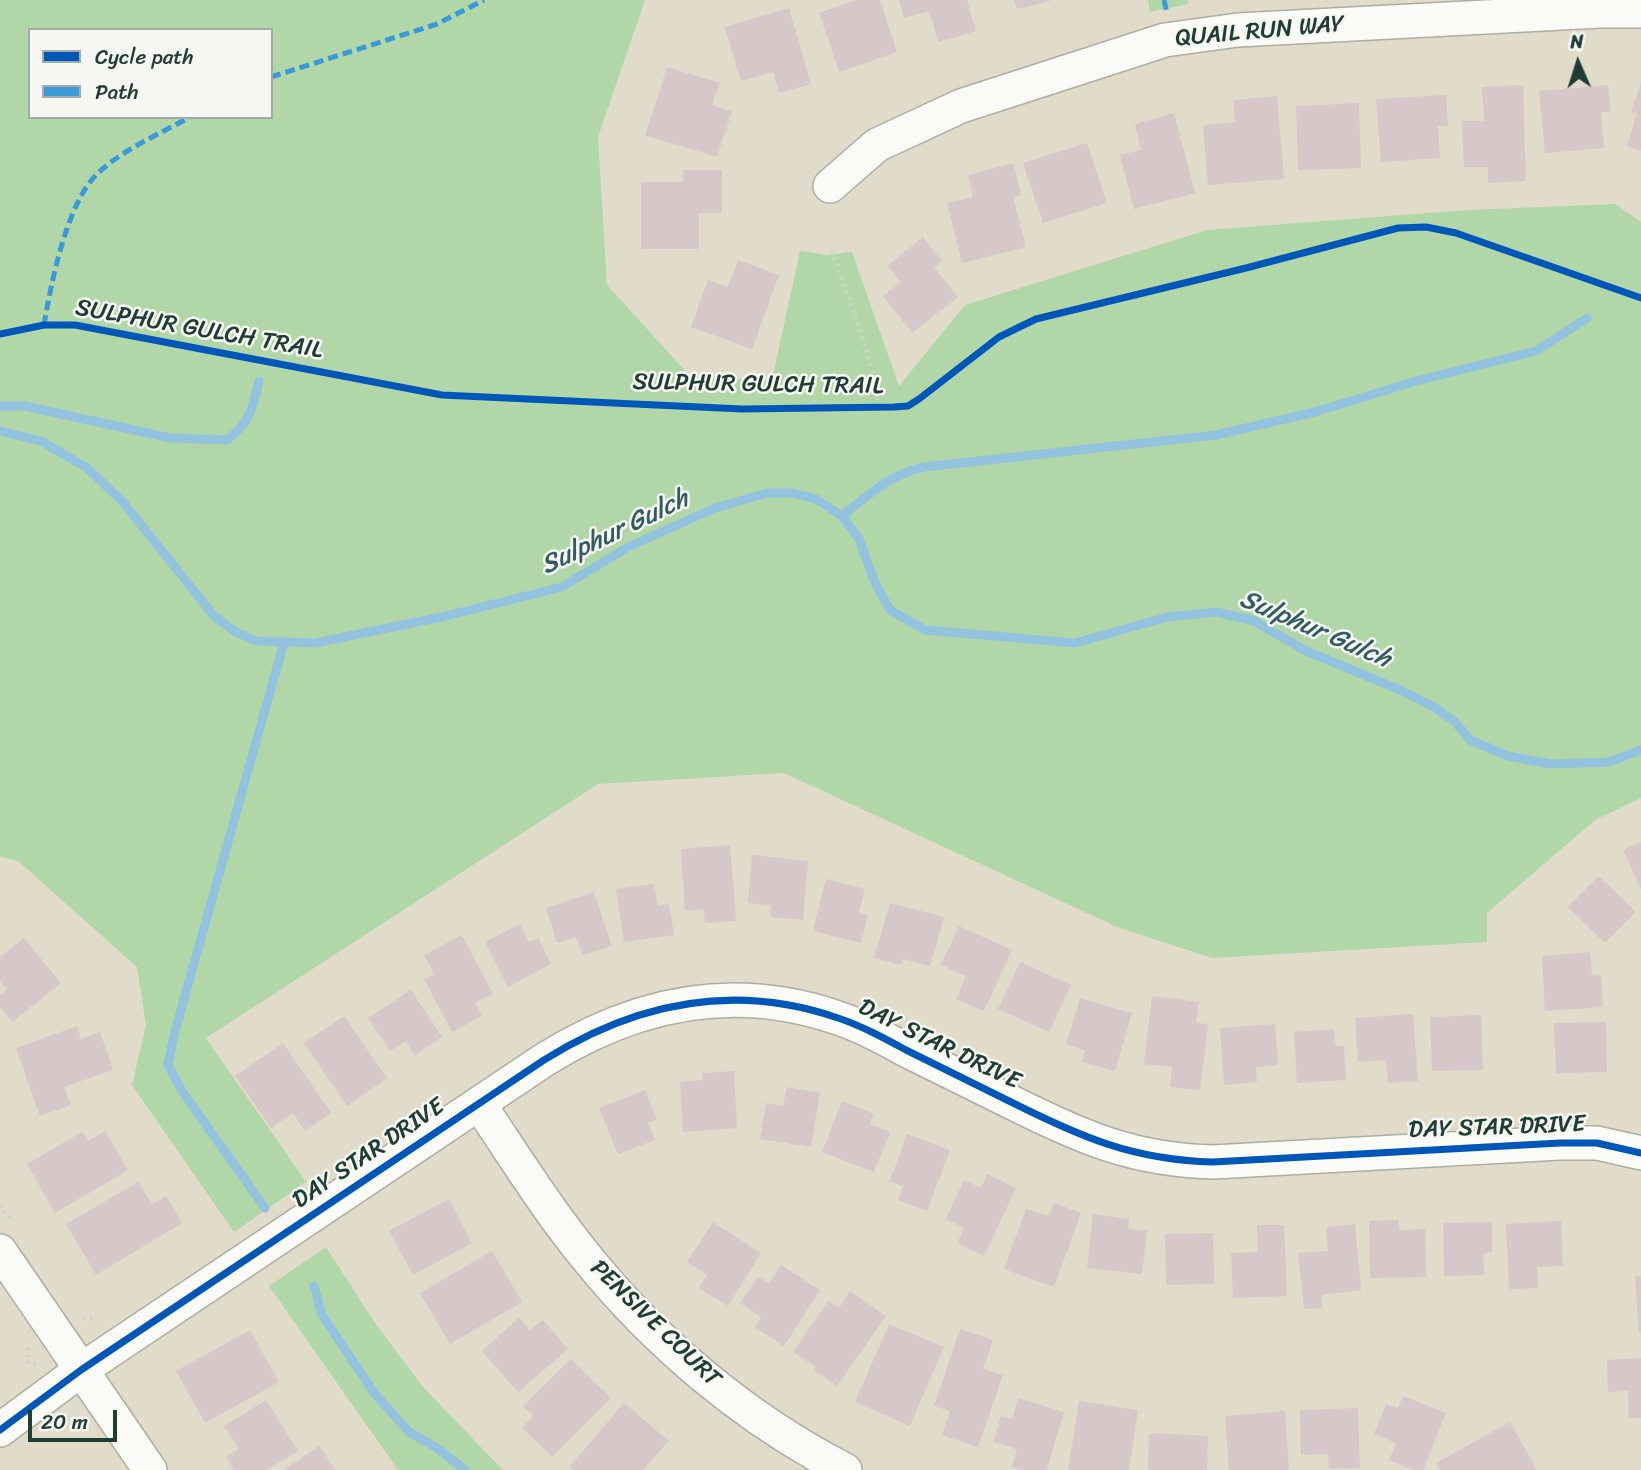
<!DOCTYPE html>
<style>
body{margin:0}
#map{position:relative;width:1641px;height:1470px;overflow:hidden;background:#e1dbc9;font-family:Sriracha,sans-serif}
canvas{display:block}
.legend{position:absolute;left:28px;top:28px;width:245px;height:91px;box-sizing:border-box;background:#f6f6f2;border:2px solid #a0aca6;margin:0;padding:9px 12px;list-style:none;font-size:21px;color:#1f3d34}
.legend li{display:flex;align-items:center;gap:14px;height:35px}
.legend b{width:35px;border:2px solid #a0aca6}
.north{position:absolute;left:1543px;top:28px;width:70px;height:70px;-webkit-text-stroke:5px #f6f6f2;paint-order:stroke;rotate:357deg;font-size:19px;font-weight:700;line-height:28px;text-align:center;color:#1f3d34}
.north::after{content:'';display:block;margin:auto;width:24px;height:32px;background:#1f3d34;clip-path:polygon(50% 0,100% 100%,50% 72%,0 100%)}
.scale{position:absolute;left:28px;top:1410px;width:89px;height:32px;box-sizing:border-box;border:4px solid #1f3d34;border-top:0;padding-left:9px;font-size:21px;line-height:24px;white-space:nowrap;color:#1f3d34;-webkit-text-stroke:5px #f6f6f2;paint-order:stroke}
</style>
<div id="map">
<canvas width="1641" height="1470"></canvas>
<ul class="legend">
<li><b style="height:9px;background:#0057b8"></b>Cycle path</li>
<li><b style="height:9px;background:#3a99d8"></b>Path</li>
</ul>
<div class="north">N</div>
<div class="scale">20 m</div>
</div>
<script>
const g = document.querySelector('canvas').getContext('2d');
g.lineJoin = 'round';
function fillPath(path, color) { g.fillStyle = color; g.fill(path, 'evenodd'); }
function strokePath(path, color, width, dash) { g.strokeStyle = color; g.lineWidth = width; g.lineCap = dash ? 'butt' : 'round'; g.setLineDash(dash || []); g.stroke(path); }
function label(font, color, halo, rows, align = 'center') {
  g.font = font + ' Sriracha,sans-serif'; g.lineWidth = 5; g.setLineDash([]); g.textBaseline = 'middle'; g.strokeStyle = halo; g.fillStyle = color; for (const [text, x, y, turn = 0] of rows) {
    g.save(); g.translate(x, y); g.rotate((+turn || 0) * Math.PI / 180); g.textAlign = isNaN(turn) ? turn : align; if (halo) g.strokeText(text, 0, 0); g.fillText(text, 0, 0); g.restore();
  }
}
fillPath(new Path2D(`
 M0 0H645L598 137 607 285 691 377 772 380 800 251 828 255 852 252 899 386 965 305 1207 230 1467 210 1615 204 1641 222V798L1595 820 1487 913V942L1212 958 1117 927 784 773 598 784 206 1038 306 1182 234 1232 132 1085 146 1025 137 967 18 861 0 857ZM30 30H271V117H30Z
 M1148 0H1188V4L1150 12Z
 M326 1247 375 1323 423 1387 503 1470H398L269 1286Z`), '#b1d7a9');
strokePath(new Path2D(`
 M0 406H25L170 438 227 440C251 421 252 409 259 381
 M0 431 41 441 87 468 123 502 215 617 236 632 256 641 315 643 446 616 562 587 628 547 715 508 767 493H793L816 499 842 516 859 539 875 583 890 610 925 630 1075 643 1168 617 1216 612 1254 621 1306 651 1400 690 1434 707 1455 722 1470 740 1508 756 1550 764 1609 762 1641 750
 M842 516C870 494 888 475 924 467L1216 435 1315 412 1416 381 1536 351 1587 318
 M265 1208 182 1091 168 1065 174 1035 284 642
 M314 1286 322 1315 375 1394 409 1432 437 1448 465 1470`), '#92c2de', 9);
fillPath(new Path2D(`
 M857 0H880L897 52 839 72 819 13Z
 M899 0H967L976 31 938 42 929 11 904 18Z
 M1014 0H1049L1050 1 1017 9Z
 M789 8 811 84 779 93 773 72 741 81 725 27Z
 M667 67 720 83 712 105 732 112 717 157 645 135Z
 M1641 82V151L1627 146 1637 113 1631 112Z
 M1523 85 1526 181 1488 183V167H1464L1462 121H1484L1482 87Z
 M1608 85 1611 112H1601L1604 148 1545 153 1539 91Z
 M1446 95 1448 126H1438L1440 158 1381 162 1376 99Z
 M1277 96 1284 179 1208 185 1203 125 1235 122 1233 100Z
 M1359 103 1361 168 1298 170 1296 106Z
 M1174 113 1195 193 1134 209 1120 155 1141 150 1135 124Z
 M1087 143 1107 203 1043 223 1023 163Z
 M1013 163 1021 195 1013 197 1026 247 962 263 947 203 973 197 968 175Z
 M683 170H722V213H699V249H641V182H683Z
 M923 237 942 261 934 267 958 297 912 333 883 296 901 282 887 266Z
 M738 260 779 275 752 349 691 327 708 280 728 287Z
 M1641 842V890L1623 850Z
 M730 845 736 921 705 923 704 909 685 911 681 849Z
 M752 855 808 861 803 920 770 917 771 905 748 903Z
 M1599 876 1636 912 1605 943 1568 907Z
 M826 879 865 889 859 912 868 915 861 943 813 931Z
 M654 884 658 906 669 904 674 935 624 942 616 889Z
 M594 892 612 946 583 955 576 937 557 943 546 908Z
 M890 903 944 917 930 966 903 959 901 965 874 958Z
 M520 924 529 942 538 938 551 964 508 987 485 942Z
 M959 926 1012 950 984 1011 956 999 966 976 941 965Z
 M462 935 493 994 475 1002 482 1016 452 1032 424 979 434 974 424 955Z
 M24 938 61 983 12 1022 0 1007V995L7 989 0 981V957Z
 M1590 952 1592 976 1601 975 1603 1007 1545 1011 1542 956Z
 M1020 962 1071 985 1049 1032 998 1009Z
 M411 990 442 1037 415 1055 406 1041 390 1051 368 1018Z
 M1152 996 1199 1002 1196 1023 1208 1024 1200 1090 1170 1087 1172 1067 1144 1064Z
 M1080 998 1132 1013 1115 1071 1082 1062 1085 1050 1066 1044Z
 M1413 1014 1418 1081 1388 1083 1386 1060 1358 1062 1355 1018Z
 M1481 1015 1483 1070 1432 1071 1430 1017Z
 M344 1016 387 1078 347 1106 304 1043Z
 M1606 1022 1607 1072 1556 1073 1554 1023Z
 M1275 1024 1278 1065 1256 1067 1257 1082 1224 1085 1220 1028Z
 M77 1026 81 1039 100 1032 113 1070 64 1087 71 1105 40 1116 16 1048Z
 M1334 1029 1335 1046H1344L1346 1080 1297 1083 1294 1032Z
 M283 1043 331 1113 305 1131 293 1113 271 1128 235 1076Z
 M734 1071 737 1128 683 1132 680 1082 703 1080 702 1073Z
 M787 1087 820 1093 811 1147 760 1139 766 1103 783 1106Z
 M645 1090 657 1119 648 1123 655 1140 618 1154 599 1108Z
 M842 1101 874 1114 870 1124 890 1132 874 1172 822 1152Z
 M105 1131 128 1170 55 1213 27 1164 82 1132 88 1141Z
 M907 1134 950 1150 927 1211 898 1200 903 1186 890 1181Z
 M987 1174 1016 1188 984 1256 957 1243 964 1228 946 1219 964 1180 981 1188Z
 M138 1182 152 1204 166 1196 182 1223 96 1275 66 1224Z
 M449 1199 472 1243 413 1275 389 1231Z
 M1054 1203 1081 1213 1054 1287 1004 1269 1026 1209 1049 1216Z
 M1093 1214 1129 1219 1128 1229 1147 1231 1142 1274 1087 1268Z
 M1399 1220V1230L1425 1229 1426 1277 1370 1278 1369 1221Z
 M1561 1221 1563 1266 1537 1267 1538 1288 1509 1289 1506 1224Z
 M713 1222 761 1253 728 1306 699 1288 707 1275 687 1262Z
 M1492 1222V1252L1483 1253 1484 1275 1444 1276 1443 1223Z
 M1355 1224 1361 1290 1321 1295 1323 1308 1304 1309 1298 1253 1328 1251 1326 1227Z
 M1257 1225H1284L1287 1296 1233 1298 1231 1253 1258 1252Z
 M1213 1233 1214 1284 1166 1285 1165 1234Z
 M492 1251 522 1302 450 1344 420 1293Z
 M781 1265 820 1290 784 1346 755 1327 761 1317 740 1303 758 1277 769 1283Z
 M1635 1276H1641V1333H1639Z
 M850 1291 886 1316 837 1386 813 1370 816 1367 793 1352 828 1301 839 1308Z
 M519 1318 530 1330 543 1320 568 1349 518 1392 482 1351Z
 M889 1324 944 1347 910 1426 855 1402Z
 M960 1329 993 1340 983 1369 1003 1375 978 1447 942 1435 950 1411 934 1406Z
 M250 1330 279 1382 205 1423 176 1371Z
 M1641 1358V1418H1629L1628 1391 1608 1392 1607 1360Z
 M571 1359 611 1398 552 1457 522 1428 533 1416 523 1406Z
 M1403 1396 1446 1413 1423 1470H1414L1389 1460 1396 1443 1374 1434 1386 1404 1398 1408Z
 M1018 1398 1064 1412 1047 1470H1022L1012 1467 1017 1449 993 1442 1001 1416 1012 1419Z
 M266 1400 298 1451 267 1470H234L226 1457 239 1449 224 1426Z
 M1079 1401 1138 1410 1129 1470H1068Z
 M624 1403 669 1441 643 1470H574L570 1466Z
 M1358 1408 1360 1468 1329 1469 1328 1454 1301 1455 1300 1410Z
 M1285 1411 1289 1470H1229L1225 1416Z
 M1510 1422 1537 1470H1440L1436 1463Z
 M1149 1433 1208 1436 1207 1470H1148Z
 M319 1446 336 1470H284Z`), '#d6c8c8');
const minor = new Path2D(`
 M830 186 877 145 961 106 1165 40 1238 30 1600 11H1641
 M479 1104C513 1154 545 1206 583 1253 654 1342 744 1418 845 1470
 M0 1251 150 1470
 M0 1430 81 1370 544 1060C635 1003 734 982 838 1018 862 1026 884 1038 906 1050 941 1067 976 1085 1011 1102 1081 1137 1133 1160 1213 1162L1560 1143H1597L1641 1153`);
strokePath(minor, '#aeada1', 36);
strokePath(new Path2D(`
 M832 251C849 302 872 352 878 405
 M813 386 814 407
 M0 1205 12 1222
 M83 1318 93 1319
 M28 1348 27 1362 36 1364`), '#d1d1cc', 4.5, [2, 5]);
strokePath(minor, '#fafaf7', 33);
strokePath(new Path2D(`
 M1164 0 1167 13
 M271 77 437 24 484 0
 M44 325C51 283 67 203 97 174 123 149 160 134 190 117`), '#3a99d8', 5, [10, 5]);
strokePath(new Path2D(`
 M0 334 44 325H75L442 395 742 409 894 407 908 406 919 399 999 337 1036 319 1246 268 1398 228 1426 227 1456 233 1641 298
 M0 1430 81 1370 544 1060C635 1003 734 982 838 1018 862 1026 884 1038 906 1050 941 1067 976 1085 1011 1102 1081 1137 1133 1160 1213 1162L1560 1143H1597L1641 1153`), '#0057b8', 7);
label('24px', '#1f3d34', '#f6f6f2', [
 ["QUAIL RUN WAY",1260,32,-5],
 ["SULPHUR GULCH TRAIL",199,330,10],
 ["SULPHUR GULCH TRAIL",758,385,1],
 ["DAY STAR DRIVE",939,1045,26],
 ["DAY STAR DRIVE",1497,1128,-2],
 ["DAY STAR DRIVE",369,1154,-34],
 ["PENSIVE COURT",655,1324,44]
]);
label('italic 26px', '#335c61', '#f6f6f2', [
 ["Sulphur Gulch",615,533,-26],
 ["Sulphur Gulch",1315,630,23]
]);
</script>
